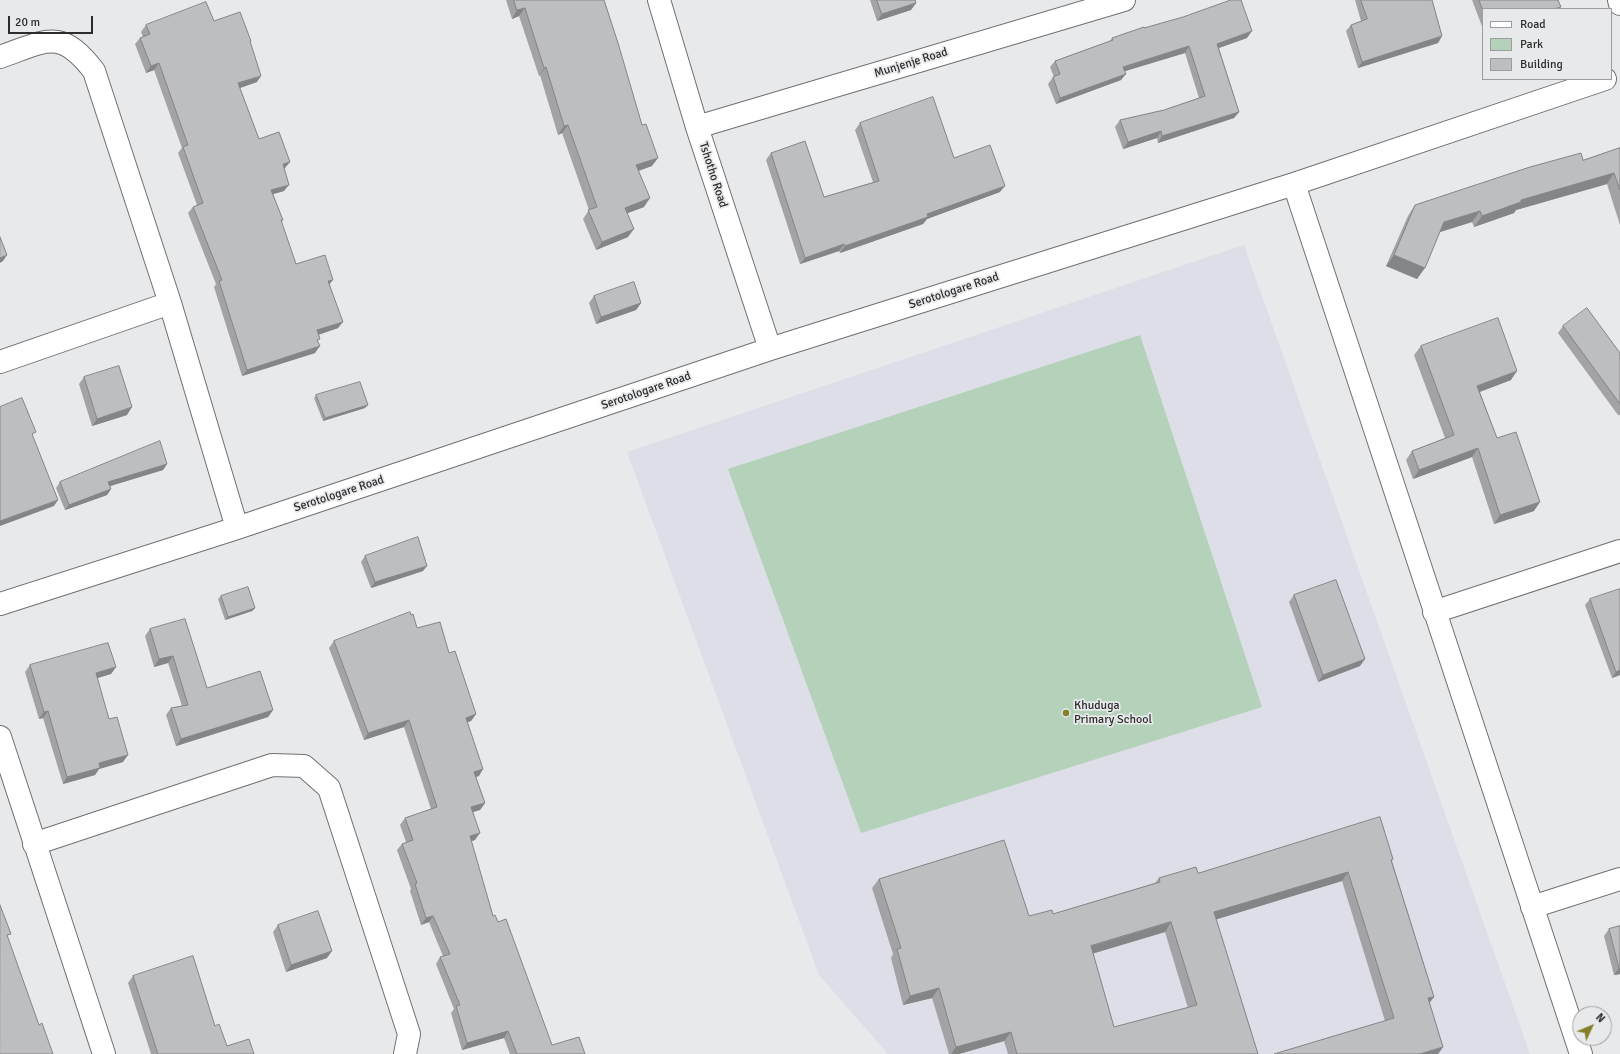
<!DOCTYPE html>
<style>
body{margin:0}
#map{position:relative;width:1620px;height:1054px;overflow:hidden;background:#e8e9eb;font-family:Signika,sans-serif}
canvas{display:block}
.legend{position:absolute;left:1482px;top:8px;width:130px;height:72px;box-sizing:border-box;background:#e8e9eb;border:1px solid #9d9d9f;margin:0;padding:5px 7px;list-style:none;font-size:12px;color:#2c2c2d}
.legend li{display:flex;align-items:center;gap:8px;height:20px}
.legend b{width:20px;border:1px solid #9d9d9f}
.north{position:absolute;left:1572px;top:1006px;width:40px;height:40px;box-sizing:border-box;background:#e8e9eb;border:1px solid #9d9d9f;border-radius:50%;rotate:46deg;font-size:11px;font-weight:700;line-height:16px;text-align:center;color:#2c2c2d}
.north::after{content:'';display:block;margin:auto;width:14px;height:18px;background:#838028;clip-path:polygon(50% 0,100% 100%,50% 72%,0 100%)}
.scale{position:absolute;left:8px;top:16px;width:85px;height:18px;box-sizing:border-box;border:2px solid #2c2c2d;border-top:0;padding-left:5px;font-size:12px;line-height:14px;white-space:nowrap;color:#2c2c2d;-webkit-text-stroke:3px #e8e9eb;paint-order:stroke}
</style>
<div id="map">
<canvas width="1620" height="1054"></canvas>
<ul class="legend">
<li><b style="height:5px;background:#fff"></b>Road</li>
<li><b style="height:11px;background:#b4d1b9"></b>Park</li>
<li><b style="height:11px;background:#bdbec0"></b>Building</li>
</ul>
<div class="north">N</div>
<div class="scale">20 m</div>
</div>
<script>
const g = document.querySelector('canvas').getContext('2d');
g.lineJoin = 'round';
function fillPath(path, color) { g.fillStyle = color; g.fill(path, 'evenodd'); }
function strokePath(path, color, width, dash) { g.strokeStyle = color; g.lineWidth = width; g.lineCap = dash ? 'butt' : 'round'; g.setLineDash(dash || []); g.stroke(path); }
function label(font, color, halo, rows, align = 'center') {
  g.font = font + ' Signika,sans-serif'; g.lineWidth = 3.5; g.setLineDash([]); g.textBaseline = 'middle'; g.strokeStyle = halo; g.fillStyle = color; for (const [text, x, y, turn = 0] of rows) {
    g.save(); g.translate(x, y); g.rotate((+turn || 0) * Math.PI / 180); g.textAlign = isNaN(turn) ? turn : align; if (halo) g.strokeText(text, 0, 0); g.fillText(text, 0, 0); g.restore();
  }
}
fillPath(new Path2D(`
 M1244 245 1530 1054H888L819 975 627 452Z`), '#dddee8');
fillPath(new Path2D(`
 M1140 335 1262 707 861 833 728 469Z`), '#b4d1b9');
const minor = new Path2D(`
 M659 0 697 127 770 349
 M1619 0 1620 4
 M0 57C46 41 60 27 94 71L170 303 237 528
 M697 127 1124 0
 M1294 184 1581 1054
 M0 362 170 303
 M0 604 237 528 770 349 1294 184 1605 79
 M1434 612 1620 551
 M0 737 104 1054
 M34 844 272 765 304 766 329 788 409 1034 405 1054
 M1532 907 1620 879`);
strokePath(minor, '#6f7072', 24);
strokePath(minor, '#fff', 22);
fillPath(new Path2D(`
 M506 0H604L652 166 639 171 644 207 627 213 628 237 596 250 583 219 589 210 562 133 558 135 540 75 539 76 519 16 512 19Z
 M870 0H915L916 3 911 10 877 21Z
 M1355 0H1432L1442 36 1438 43 1358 68 1346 31 1351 25 1361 21Z
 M1472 0H1558L1483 9V29Z
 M214 21 251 41 250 42 257 82 240 88 259 139 285 168 284 169V191L273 194 283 220 281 222 296 264 330 284 338 328 318 335V342L315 353 242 376 214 287 216 284 188 213 193 207 197 205 178 153 182 148 154 70 146 73 135 44 140 38 143 37 141 32 146 25Z
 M1144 28 1247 38 1219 48 1239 112 1234 118 1158 143 1157 138 1123 149 1115 127 1120 120 1164 110 1199 98 1185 53 1125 71 1121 80 1056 104 1048 84 1053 77H1054L1050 67 1055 61 1110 41 1112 38Z
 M860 123 954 158 1000 192 927 219 923 224 840 253 839 251 800 264 766 160 771 153 824 197 873 182 855 130Z
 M1620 148V225L1607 184 1516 210 1514 213 1474 227 1472 222 1440 232 1417 279 1386 266 1408 216 1415 205 1583 160Z
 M594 296 641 303 636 310 596 324 589 303Z
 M1563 326 1620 353V415H1618L1558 333Z
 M1421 346 1511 380 1480 392 1497 438 1534 511 1494 524 1472 457 1413 479 1406 460 1412 451 1445 438 1414 355Z
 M84 377 127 415 92 426 79 384Z
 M316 395 365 408 323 421 314 398Z
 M167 464 163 470 109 486 111 489 107 495 65 510 56 488 60 482Z
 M365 556 423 571 371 588 361 562Z
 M1294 595 1360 666 1318 682 1289 602Z
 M221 596 255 608 252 611 225 620 218 599Z
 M1590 599 1620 675 1612 678 1585 605Z
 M417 628 449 653 476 714 471 721 467 722 479 776 476 777 485 803 480 810 473 812 475 840 471 841 493 916 498 922 552 1045 585 1054H510L504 1038 462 1050 451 1013 454 1009 436 964 440 957 443 956 429 922 421 925 410 891 411 889 397 850 402 844 406 842 400 825 405 818 431 809 404 727 364 740 329 648 334 641Z
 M150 629 207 688 273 710 268 717 176 746 166 715 171 708 182 706 168 663 154 667 145 636Z
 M30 665 116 667 111 674 97 678 109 719 123 762 99 769 95 775 63 784 43 718 39 719 25 672Z
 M1393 859 1392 861 1434 997 1429 1003 1443 1047 1438 1054H1274L1385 1021 1342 881 1216 919 1258 1054H1008L1004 1041 959 1054H949L932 998 903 1005 891 958 893 954 872 888 879 879 1029 916 1053 914 1155 883 1159 878 1198 873ZM1165 932 1188 1008 1114 1027 1093 953Z
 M278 925 327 958 286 972 273 932Z
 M1620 926V974L1614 975 1604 936 1609 929Z
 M133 976 215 1026 227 1046 254 1054H151L128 983Z`), '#a3a3a5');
fillPath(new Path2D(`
 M916 3 911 10 877 21 882 14Z
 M525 8 519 16 512 19 517 10Z
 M1252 31 1247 38 1213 50 1217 44Z
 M1442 36 1438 43 1358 68 1362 62Z
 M1189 46 1185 53 1119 73 1123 67Z
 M159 63 154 70 146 73 151 66Z
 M546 67 540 75 539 76 544 68Z
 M1126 74 1121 80 1056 104 1060 98Z
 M261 76 257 82 234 90 238 83Z
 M1239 112 1234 118 1158 143 1162 136Z
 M568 125 562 133 558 135 564 126Z
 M1161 131 1157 138 1123 149 1128 142Z
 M658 158 652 166 631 173 636 165Z
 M290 162 285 168 278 171 283 164Z
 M1614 173 1607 184 1516 210 1514 213 1474 227 1482 216 1521 200Z
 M289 185 284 191 266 196 271 190Z
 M1005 186 1000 192 927 219 923 224 840 253 845 246 927 214Z
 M650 198 644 207 620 216 625 208Z
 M1480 211 1472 222 1437 233 1444 222Z
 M634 229 628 237 596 250 602 242Z
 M844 244 839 251 800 264 805 258Z
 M7 255 3 261 0 263V258Z
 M1394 255 1425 268 1417 279 1386 266Z
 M333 280 328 286V281Z
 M641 303 636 310 596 324 601 317Z
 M343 322 338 328 312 337 317 330Z
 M320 346 315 353 242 376 247 370Z
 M1517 371 1511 380 1471 395 1477 386Z
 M368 405 365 408 323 421 325 418Z
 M132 407 127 415 92 426 97 419Z
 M1478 448 1472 457 1413 479 1419 470Z
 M167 464 163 470 104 488 108 482Z
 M111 489 107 495 65 510 69 505Z
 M58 500 54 506 0 526V521Z
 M1540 502 1534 511 1494 524 1500 515Z
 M427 566 423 571 371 588 375 582Z
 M255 608 252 611 225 620 228 617Z
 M173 656 168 663 154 667 159 659Z
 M1365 659 1360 666 1318 682 1323 675Z
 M116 667 111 674 91 680 96 673Z
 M1620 670V675L1612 678 1616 672Z
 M273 710 268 717 176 746 181 739Z
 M48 711 43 718 39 719 44 712Z
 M476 714 471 721 461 725 466 718Z
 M409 720 404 727 364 740 368 733Z
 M128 755 123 762 99 769 95 775 63 784 67 777 99 763Z
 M483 769 479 776 470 779 474 772Z
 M485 803 480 810 466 814 471 807Z
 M480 833 475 840 465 843 470 836Z
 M1348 872 1342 881 1208 922 1214 912Z
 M433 916 429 922 421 925 426 918Z
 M1171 922 1165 932 1085 956 1091 946Z
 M332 951 327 958 286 972 291 965Z
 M1619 968H1620V974L1614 975Z
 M939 988 932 998 903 1005 910 996Z
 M1434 997 1427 1006 1428 998Z
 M508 1031 504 1038 462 1050 467 1043Z
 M1011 1032 1004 1041 959 1054H951L956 1047Z
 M1443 1047 1438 1054H1420Z`), '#848586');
const building = new Path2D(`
 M514 0H604L618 43 642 125 646 124 658 158 636 165 650 198 625 208 634 229 602 242 588 210 597 207 568 125 564 126 546 67 544 68 525 8 517 10Z
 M877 0H915L916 3 882 14Z
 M1231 0H1241L1252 31 1217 44 1239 112 1162 136 1161 131 1128 142 1120 120 1164 110 1205 96 1189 46 1123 67 1126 74 1060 98 1053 77 1060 74 1055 61 1113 40 1112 38 1144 27V28L1183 17Z
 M1361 0H1432L1442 36 1362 62 1351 25 1367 19Z
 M1479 0H1558L1561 7 1554 9H1483V10Z
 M206 2 214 21 240 12 251 41H250L261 76 238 83 259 139 279 132 290 162 283 164 289 185 271 190 283 220H281L296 264 325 255 333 280 328 281 343 322 317 330 320 339 317 340 320 346 247 370 219 281 222 280 193 207 203 203 183 147 188 145 159 63 151 66 140 38 150 34 146 25Z
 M933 97 954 158 990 145 1005 186 927 214 928 217 845 246 844 244 805 258 771 153 805 141 824 197 879 181 860 123Z
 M1620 148V190L1614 173 1521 200V202L1482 216 1480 211 1444 222 1425 268 1394 255 1415 205 1530 167 1581 153 1583 160Z
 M0 237 7 255 0 258Z
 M634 282 641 303 601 317 594 296Z
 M1587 308 1620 353V404L1563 326Z
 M1498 318 1517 371 1477 386 1497 438 1516 432 1540 502 1500 515 1478 448 1419 470 1412 451 1454 435 1421 346Z
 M119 366 132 407 97 419 84 377Z
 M360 382 368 405 325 418 316 395Z
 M22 398 36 432 32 434 58 500 0 521V407Z
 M160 441 167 464 108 482 111 489 69 505 60 482Z
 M418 537 427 566 375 582 365 556Z
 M1336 580 1365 659 1323 675 1294 595Z
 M248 587 255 608 228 617 221 596Z
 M1620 589V670L1616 672 1590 599Z
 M410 612 411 615 413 614 417 628 440 622 449 653 455 651 476 714 466 718 483 769 474 772 485 803 471 807 480 833 470 836 493 916 495 915 498 922 506 919 552 1045 579 1037 585 1054H517L508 1031 467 1043 456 1006 460 1005 440 957 450 954 433 916 426 918 415 884 417 883 402 844 413 840 405 818 437 807 409 720 368 733 334 641Z
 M185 619 207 688 260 671 273 710 181 739 171 708 188 705 173 656 159 659 150 629Z
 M108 643 116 667 96 673 109 719 117 717 128 755 99 763 100 768 67 777 48 711 44 712 30 665Z
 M1380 817 1393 859 1391 860 1434 997 1428 998 1443 1047 1420 1054H1274L1394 1018 1348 872 1214 912 1258 1054H1017L1011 1032 956 1047 939 988 910 996 897 949 901 948 879 879 1004 840 1029 916 1052 910 1053 914 1160 882 1159 878 1196 867 1198 873ZM1171 922 1197 1005 1114 1027 1091 946Z
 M0 905 11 934 7 935 39 1025 42 1023 53 1054H0Z
 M318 911 332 951 291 965 278 925Z
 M1620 926V968H1619L1609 929Z
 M193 956 215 1026 219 1024 227 1046 249 1039 254 1054H158L133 976Z`);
fillPath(building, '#bdbec0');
strokePath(building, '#848586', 1);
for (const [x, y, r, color] of [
 [1066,713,4,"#838028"]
]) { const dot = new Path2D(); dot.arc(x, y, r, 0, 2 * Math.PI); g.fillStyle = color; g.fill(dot); strokePath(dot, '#e8e9eb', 1.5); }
label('12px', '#2c2c2d', '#e8e9eb', [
 ["Munjenje Road",911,63,-17],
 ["Tshotho Road",713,175,72],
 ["Serotologare Road",954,291,-18],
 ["Serotologare Road",646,391,-19],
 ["Serotologare Road",339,494,-18]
]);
label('12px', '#2c2c2d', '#e8e9eb', [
 ["Khuduga",1074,706],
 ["Primary School",1074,720]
], 'left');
</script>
